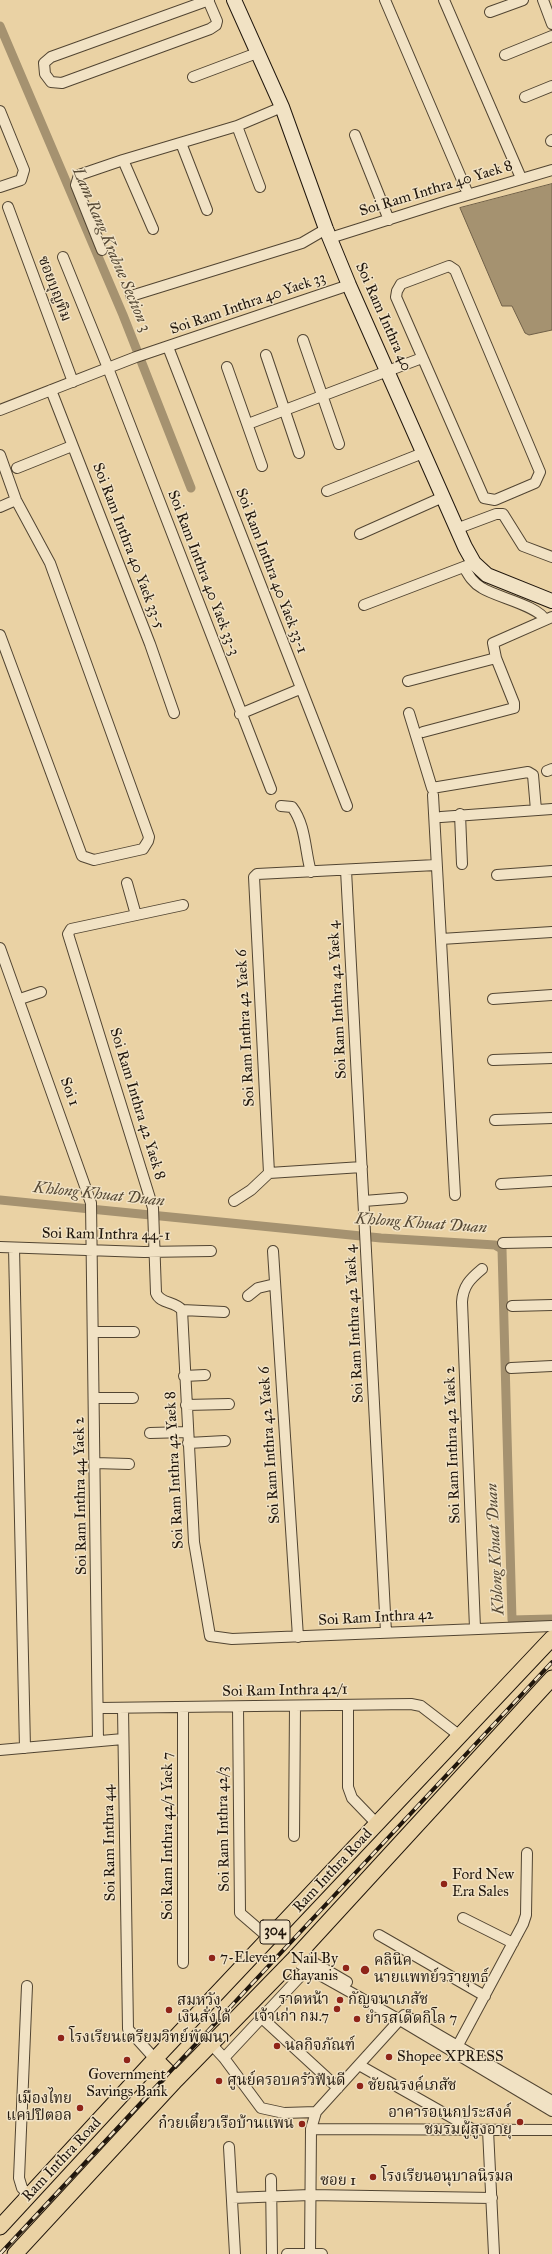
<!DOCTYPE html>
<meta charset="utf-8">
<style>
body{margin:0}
canvas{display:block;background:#ead2a4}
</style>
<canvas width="552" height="2254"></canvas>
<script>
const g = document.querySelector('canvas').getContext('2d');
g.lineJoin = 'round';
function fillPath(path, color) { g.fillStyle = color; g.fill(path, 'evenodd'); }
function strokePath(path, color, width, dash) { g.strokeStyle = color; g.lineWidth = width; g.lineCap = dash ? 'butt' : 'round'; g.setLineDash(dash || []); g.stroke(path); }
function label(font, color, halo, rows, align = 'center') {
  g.font = font + ' "IM FELL Great Primer","Noto Serif Thai",serif'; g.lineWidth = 3; g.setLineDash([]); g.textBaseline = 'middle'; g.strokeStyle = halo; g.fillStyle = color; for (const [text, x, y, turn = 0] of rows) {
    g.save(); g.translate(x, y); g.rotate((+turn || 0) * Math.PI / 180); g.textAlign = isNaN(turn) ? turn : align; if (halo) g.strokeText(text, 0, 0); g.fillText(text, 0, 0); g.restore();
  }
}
const water = new Path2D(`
 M552 184V330L529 335 525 333 512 306H502L460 208Z`);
fillPath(water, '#a59270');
strokePath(water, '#706048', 1);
strokePath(new Path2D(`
 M0 26 123 315 191 488
 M0 1200 381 1238 495 1245 502 1249 512 1620 551 1619`), '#a59270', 9);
const street = new Path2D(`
 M208 0 217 21 216 25 210 29 62 83 51 82 45 74 44 63 51 57 209 0
 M385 0 468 194
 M444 0 521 178
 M543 0 552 24
 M490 12 523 0
 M505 55 552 36
 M193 77 257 53
 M525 97 552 86
 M0 111 24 170 21 180 0 187
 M237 126 260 187
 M355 135 389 220
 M551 141 552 140
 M181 143 207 210
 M123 160 153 229
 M8 207 73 382
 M330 238 447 201 552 170
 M102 250 76 185 79 175 123 160 237 126 282 107
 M63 257 108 368 271 789
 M449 266 455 270 540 472 535 483 495 500 484 498 396 297 397 291 401 284Z
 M131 296 302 243 326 229
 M303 340 339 444
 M168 347 347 806
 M266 355 299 453
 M227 367 262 466
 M51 390 150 644 174 713
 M0 410 136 357 349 285
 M248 424 422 358
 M0 455 16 500 50 563 149 837 148 841 143 849 94 860 82 856 0 635
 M17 468 72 446
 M327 491 423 453
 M0 507 16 500
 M456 529 496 514H503L523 546 552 557
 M360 534 443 497
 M464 567C469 576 473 583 482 588 496 597 539 606 545 620
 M364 605 474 563
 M408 681 496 658
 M409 713 432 788 528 772 533 775 536 810
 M240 714 300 689
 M423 732 514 708V703L496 658 493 643 552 617
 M547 771 552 769
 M433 795 455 1195
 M281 806 292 807C306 825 305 852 311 872
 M460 814 462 864
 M441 817 552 809
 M346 870 386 1632
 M497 875 552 871
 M127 883 136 915
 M183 905 71 929 68 934 153 1208 156 1293C160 1304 175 1301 182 1310L194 1542 210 1636 232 1639 552 1626
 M441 939 552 932
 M0 948 91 1203 98 1741
 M20 999 41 992
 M493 999 552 995
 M493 1060 552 1058
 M495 1120 552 1118
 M269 1173 254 877 257 874 436 865
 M501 1184 552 1181
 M234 1201 251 1190 269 1173 362 1167
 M364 1201 402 1198
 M503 1243 552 1242
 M0 1247 144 1252 211 1251
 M14 1248 25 1748
 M273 1251 298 1637
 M248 1296 258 1288 275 1284
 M512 1306 552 1305
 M182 1310 224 1312
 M93 1332H134
 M511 1368 552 1366
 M184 1376 205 1375
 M94 1398H133
 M186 1405 229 1404
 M150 1433 187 1432
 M188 1443 225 1441
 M95 1463 129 1464
 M475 1628 462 1302C463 1286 470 1279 482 1269
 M348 1705V1787L352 1798 377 1824
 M238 1707 240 1913 269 1938
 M99 1708 411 1704 421 1706 460 1736
 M183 1708V1963
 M123 1709 128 2029 155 2059
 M0 1750 123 1739
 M294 1836 295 1706
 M463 1918 513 1943
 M379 1935 485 1996
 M299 1954 347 1982
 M293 1960 400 2020 552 2111
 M27 1986 19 2178 22 2188 29 2195
 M406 2016 552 2101
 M262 2018 338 2088
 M212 2045 224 2058 261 2108 284 2113 316 2112
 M457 2047 523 1924 526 1915 527 1853
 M224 2058 308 1968
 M359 2065 472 2129
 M311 2129 552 2130
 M488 2130 494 2254
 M229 2147 235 2254
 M271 2179 272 2254
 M232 2198 310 2195 492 2198
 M287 2254H322
 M310 2254 311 2129 316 2112 404 2015`);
const secondary = new Path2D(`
 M234 0 282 107 326 229 349 285 465 547 474 563 487 575 552 601`);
const primary = new Path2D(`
 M155 2059 176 2080
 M0 2227 155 2059 552 1638
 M15 2254 176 2080 293 1960 552 1678`);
strokePath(street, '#524532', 12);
strokePath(secondary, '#20160c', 16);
strokePath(primary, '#20160c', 17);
strokePath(street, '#f1e2c4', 10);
strokePath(secondary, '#f1e2c4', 14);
strokePath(primary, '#ead2a4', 15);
const rail = new Path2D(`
 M0 2254 552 1662`);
strokePath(rail, '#20160c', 4);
strokePath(rail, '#f1e2c4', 2.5, [8]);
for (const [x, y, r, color] of [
 [444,1884,4,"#8f2418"],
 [212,1958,4,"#8f2418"],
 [346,1968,4,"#8f2418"],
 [365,1970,5,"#8f2418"],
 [340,2000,4,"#8f2418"],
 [337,2009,4,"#8f2418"],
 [169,2010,4,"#8f2418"],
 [357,2019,4,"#8f2418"],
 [61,2038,4,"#8f2418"],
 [277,2046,4,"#8f2418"],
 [389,2057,4,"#8f2418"],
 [127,2060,4,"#8f2418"],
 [219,2081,4,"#8f2418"],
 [360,2086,4,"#8f2418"],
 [80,2108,4,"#8f2418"],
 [520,2122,4,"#8f2418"],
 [302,2124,4,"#8f2418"],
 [373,2177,4,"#8f2418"]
]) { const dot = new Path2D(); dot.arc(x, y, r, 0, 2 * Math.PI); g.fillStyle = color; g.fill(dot); strokePath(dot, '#f1e2c4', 1.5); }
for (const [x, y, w] of [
 [275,1932,30]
]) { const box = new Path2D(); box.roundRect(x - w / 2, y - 12, w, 24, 3); g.fillStyle = '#f1e2c4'; g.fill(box); strokePath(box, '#20160c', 1); }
label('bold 14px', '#20160c', null, [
 ["304",275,1932]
]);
label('15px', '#20160c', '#f1e2c4', [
 ["Soi Ram Inthra 40 Yaek 8",436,189,-17],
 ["ซอยบุญทิม",54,289,69],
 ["Soi Ram Inthra 40 Yaek 33",248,304,-19],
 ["Soi Ram Inthra 40",383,317,66],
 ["Soi Ram Inthra 40 Yaek 33-5",128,546,69],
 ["Soi Ram Inthra 40 Yaek 33-1",271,571,69],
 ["Soi Ram Inthra 40 Yaek 33-3",203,573,69],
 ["Soi Ram Inthra 42 Yaek 4",338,1000,-93],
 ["Soi Ram Inthra 42 Yaek 6",246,1028,-93],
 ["Soi 1",69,1092,70],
 ["Soi Ram Inthra 42 Yaek 8",137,1104,73],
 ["Soi Ram Inthra 44-1",106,1235,1],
 ["Soi Ram Inthra 42 Yaek 4",355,1324,-93],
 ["Soi Ram Inthra 42 Yaek 6",270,1445,-94],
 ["Soi Ram Inthra 42 Yaek 2",453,1445,-92],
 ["Soi Ram Inthra 42 Yaek 8",175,1470,-93],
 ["Soi Ram Inthra 44 Yaek 2",81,1496,-91],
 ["Soi Ram Inthra 42",376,1618,-3],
 ["Soi Ram Inthra 42/1",285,1691,-1],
 ["Soi Ram Inthra 42/3",224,1829,-91],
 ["Soi Ram Inthra 42/1 Yaek 7",168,1836,-90],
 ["Soi Ram Inthra 44",110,1843,-91],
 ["Ram Inthra Road",333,1871,-47],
 ["Ram Inthra Road",62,2160,-47],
 ["ซอย 1",338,2181,1]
]);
label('15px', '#20160c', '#f1e2c4', [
 ["Ford New",452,1875],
 ["Era Sales",452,1892],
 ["7-Eleven",220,1958],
 ["Nail By",338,1959,"right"],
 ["Chayanis",338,1976,"right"],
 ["คลินิค",374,1961],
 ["นายแพทย์วรายุทธ์",374,1978],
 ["ราดหน้า",329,2000,"right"],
 ["เจ้าเก่า กม.7",329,2017,"right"],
 ["กัญจนาเภสัช",348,2000],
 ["สมหวัง",177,2001],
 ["เงินสั่งได้",177,2018],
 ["ยำรสเด็ดกิโล 7",365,2019],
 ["โรงเรียนเตรียมวิทย์พัฒนา",69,2038],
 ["นลกิจภัณฑ์",285,2046],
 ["Shopee XPRESS",397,2057],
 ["Government",127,2075,"center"],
 ["Savings Bank",127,2092,"center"],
 ["ศูนย์ครอบครัวฟันดี",227,2081],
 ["ชัยณรงค์เภสัช",368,2086],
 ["เมืองไทย",72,2099,"right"],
 ["แคปปิตอล",72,2116,"right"],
 ["อาคารอเนกประสงค์",512,2113,"right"],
 ["ชมรมผู้สูงอายุ",512,2130,"right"],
 ["ก๋วยเตี๋ยวเรือบ้านแพน",294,2124,"right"],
 ["โรงเรียนอนุบาลนิรมล",381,2177]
], 'left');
label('italic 16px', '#554834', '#f1e2c4', [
 ["Lam Rang Krabue Section 3",111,250,67],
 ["Khlong Khuat Duan",99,1195,6],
 ["Khlong Khuat Duan",421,1224,4],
 ["Khlong Khuat Duan",496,1549,-93]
]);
</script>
